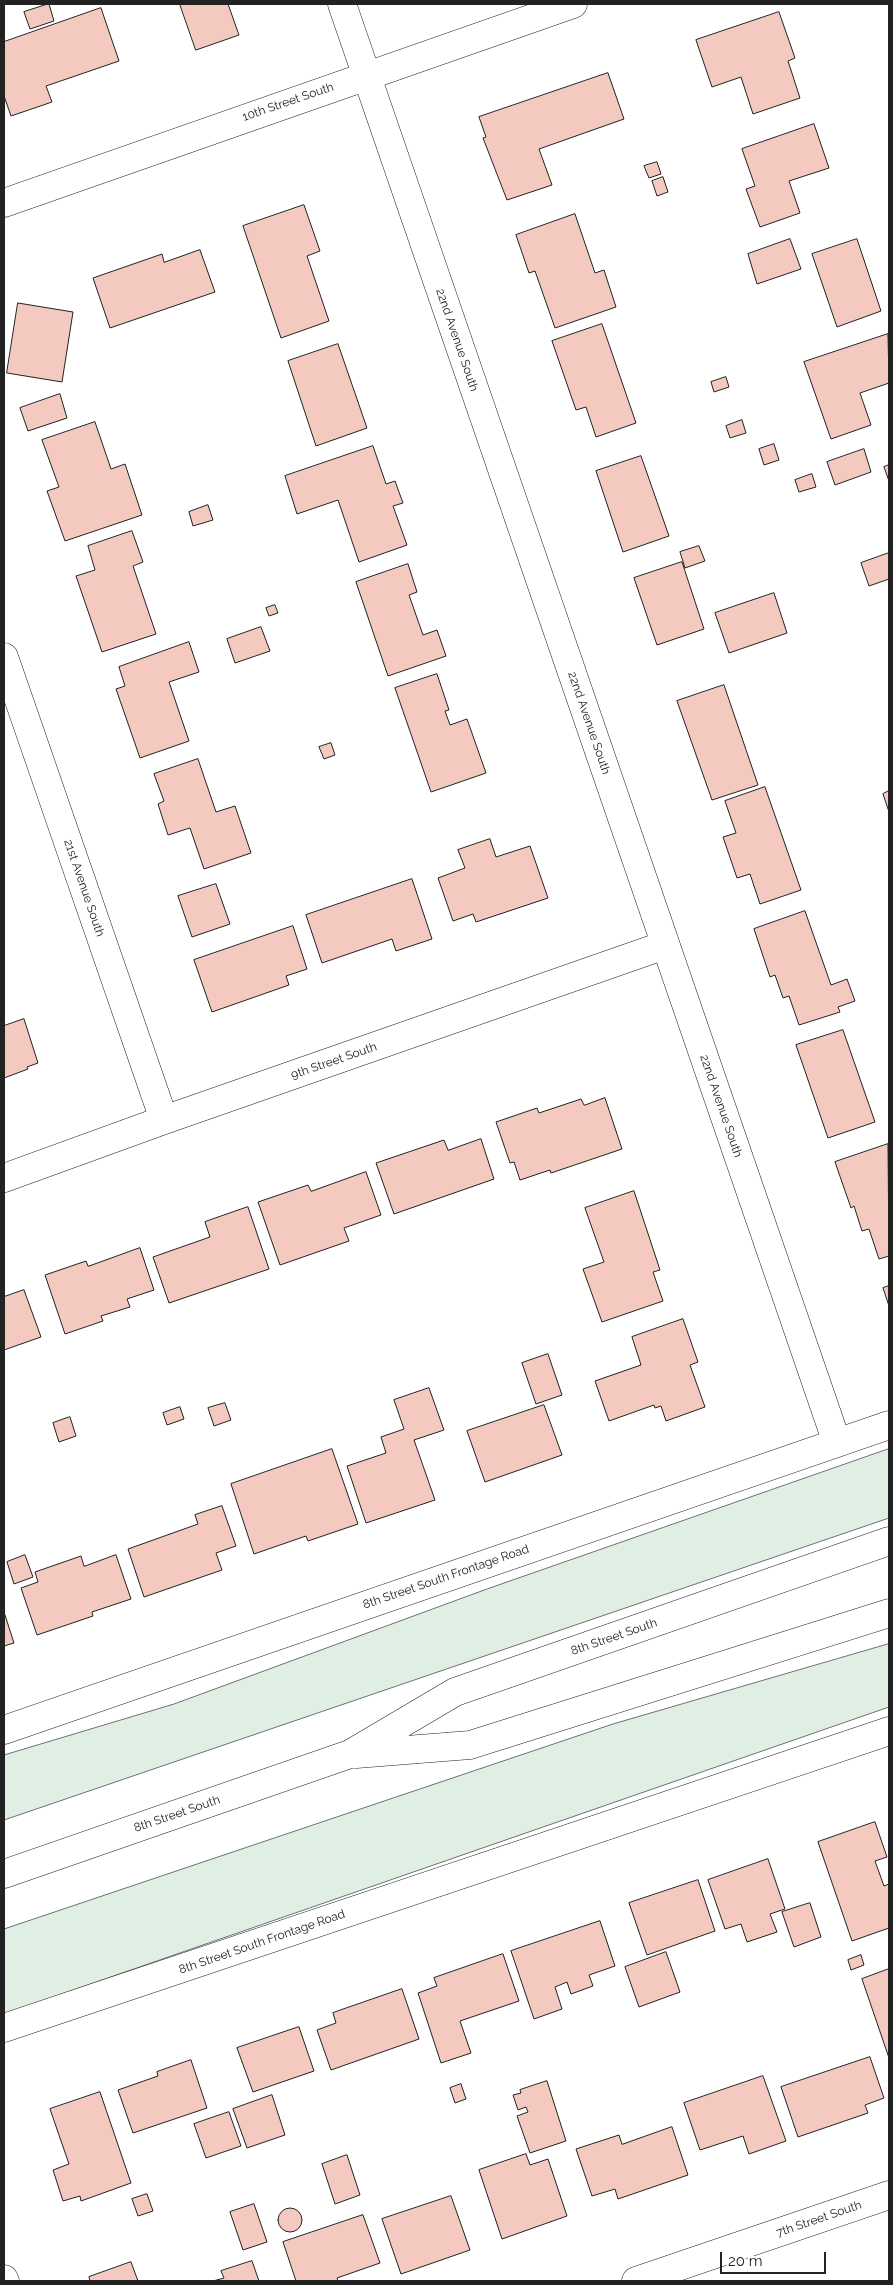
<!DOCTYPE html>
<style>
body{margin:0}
#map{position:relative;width:893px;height:2285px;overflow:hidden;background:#fff;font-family:Raleway,sans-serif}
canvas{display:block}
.frame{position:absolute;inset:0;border:5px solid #222;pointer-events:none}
.scale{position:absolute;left:720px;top:2252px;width:106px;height:22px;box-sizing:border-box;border:2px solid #222;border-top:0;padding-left:6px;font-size:15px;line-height:18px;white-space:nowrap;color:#222;-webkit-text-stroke:4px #fff;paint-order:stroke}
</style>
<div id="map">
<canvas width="893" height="2285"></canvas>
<div class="frame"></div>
<div class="scale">20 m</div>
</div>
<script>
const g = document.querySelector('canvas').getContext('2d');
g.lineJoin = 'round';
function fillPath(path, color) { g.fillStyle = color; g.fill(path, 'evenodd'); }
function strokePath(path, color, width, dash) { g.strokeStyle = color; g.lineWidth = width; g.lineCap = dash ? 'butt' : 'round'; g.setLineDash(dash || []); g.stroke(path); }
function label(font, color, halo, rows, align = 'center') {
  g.font = font + ' Raleway,sans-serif'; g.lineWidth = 4; g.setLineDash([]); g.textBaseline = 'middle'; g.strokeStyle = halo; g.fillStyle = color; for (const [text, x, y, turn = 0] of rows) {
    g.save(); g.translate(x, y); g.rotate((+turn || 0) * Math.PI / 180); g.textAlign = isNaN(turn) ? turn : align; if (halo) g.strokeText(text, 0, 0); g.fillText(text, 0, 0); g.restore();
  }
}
const green = new Path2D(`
 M889 1449V1518L4 1820V1755L174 1704 487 1589Z
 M889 1644V1707L4 2014V1929L613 1724Z`);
fillPath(green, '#e0efe3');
strokePath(green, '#6f6f6f', 1);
const building = new Path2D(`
 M49 4 54 21 30 29 24 12Z
 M180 4H228L239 35 196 50Z
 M101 8 119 61 46 86 52 102 11 116 4 96V42Z
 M779 12 795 58 788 61 800 98 753 114 741 77 712 87 696 40Z
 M608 73 624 119 539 149 552 185 507 200 483 138 486 137 479 117Z
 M814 124 829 168 789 181 800 213 760 227 746 189 755 186 742 149Z
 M657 162 661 174 649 178 644 166Z
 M663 177 668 192 657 196 652 181Z
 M304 205 320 251 307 256 329 321 281 338 243 226Z
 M575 214 595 273 604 270 616 307 555 328 535 271 529 273 516 235Z
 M790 239 801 269 757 284 748 254Z
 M857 239 881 311 837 327 812 254Z
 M200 250 215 292 110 328 93 278 162 254 164 262Z
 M18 303 73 312 62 382 7 373Z
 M602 324 636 423 596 437 586 407 576 410 552 341Z
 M888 334 889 383 860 393 871 425 831 439 804 362Z
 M338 344 367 428 316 446 288 361Z
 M726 377 729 387 714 392 711 382Z
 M60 394 67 418 28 431 20 408Z
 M742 420 746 433 730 438 726 426Z
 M95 422 111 469 125 464 142 515 65 541 47 491 59 487 42 440Z
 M774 444 779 460 764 465 759 449Z
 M373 446 386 484 395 481 403 503 393 506 407 545 359 562 338 500 297 514 285 476Z
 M864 449 871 472 835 485 827 462Z
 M641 456 669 536 623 552 596 471Z
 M889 465V481L884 467Z
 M812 474 816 487 799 492 795 480Z
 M208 505 213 520 193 526 189 512Z
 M132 531 143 562 133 566 156 634 102 652 76 576 95 570 88 546Z
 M699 546 705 561 685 568 680 552Z
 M889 553V579L869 586 861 563Z
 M682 562 704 629 657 645 634 578Z
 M408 564 417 592 409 595 423 635 437 630 446 656 388 676 356 582Z
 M774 593 787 633 729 653 715 613Z
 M275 605 278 613 269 616 266 608Z
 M261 627 270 651 235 663 227 639Z
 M189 642 199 672 169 682 189 741 140 758 116 689 125 686 119 667Z
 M437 674 449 710 445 711 450 725 467 719 486 773 431 792 395 688Z
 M724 685 758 785 712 800 677 701Z
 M331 743 335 755 324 759 319 747Z
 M198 759 216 812 235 806 251 853 204 869 190 828 168 835 158 804 164 801 154 774Z
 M765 787 801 890 760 904 750 874 737 878 723 837 736 833 725 801Z
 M889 791V812L883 794Z
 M490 839 496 857 530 846 548 898 476 922 473 914 453 921 438 878 465 868 458 850Z
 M412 879 432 939 396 951 392 939 322 963 306 915Z
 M216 884 230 924 192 937 178 896Z
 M805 911 831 985 847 979 855 1001 838 1007 840 1012 799 1025 789 996 783 998 775 975 770 977 754 929Z
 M293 926 307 969 286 976 289 985 212 1012 194 960Z
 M24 1019 38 1063 27 1067 28 1069 4 1078V1026Z
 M843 1030 875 1122 828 1138 796 1045Z
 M605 1098 622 1149 551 1173 550 1170 520 1180 514 1162 510 1163 496 1122 537 1108 539 1113 581 1099 584 1105Z
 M481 1139 494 1179 394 1214 376 1163 444 1140 448 1150Z
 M888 1144 889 1256 879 1259 869 1229 862 1231 854 1206 851 1208 835 1162Z
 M366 1172 381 1215 344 1228 349 1241 280 1265 258 1202 308 1185 311 1191Z
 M634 1191 660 1270 653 1272 663 1301 602 1322 583 1269 604 1262 585 1208Z
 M248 1207 269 1269 169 1303 153 1257 210 1237 205 1222Z
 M140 1248 154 1290 127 1299 130 1307 101 1316 103 1321 65 1334 45 1275 86 1261 88 1266Z
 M889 1286V1306L883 1288Z
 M24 1290 41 1337 4 1350V1297Z
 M683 1319 698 1362 690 1365 705 1407 666 1421 661 1406 655 1408 654 1405 609 1421 595 1381 641 1365 632 1337Z
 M548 1354 562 1395 536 1404 522 1363Z
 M429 1388 444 1430 414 1440 435 1500 366 1523 347 1466 386 1453 381 1437 404 1429 394 1400Z
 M225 1403 231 1420 214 1426 208 1408Z
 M544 1405 562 1455 485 1482 467 1431Z
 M180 1407 184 1419 167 1425 163 1413Z
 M70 1417 76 1436 59 1442 53 1423Z
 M332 1449 358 1524 308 1541 306 1536 254 1554 231 1484Z
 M222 1506 236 1546 216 1553 222 1570 144 1597 128 1549 198 1524 195 1515Z
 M25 1555 33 1577 14 1584 7 1562Z
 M116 1555 131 1599 92 1612 93 1616 37 1635 21 1588 38 1582 35 1572 81 1556 84 1566Z
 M4 1612 14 1643 4 1646Z
 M875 1822 887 1857 875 1861 884 1886 889 1884V1928L852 1941 818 1842Z
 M768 1859 785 1909 770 1914 777 1932 747 1942 741 1924 725 1929 708 1880Z
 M698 1880 715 1931 647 1955 629 1903Z
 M810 1903 821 1937 794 1947 782 1912Z
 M600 1921 615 1966 589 1975 593 1986 571 1994 567 1982 555 1987 562 2009 534 2019 511 1951Z
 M666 1952 680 1992 639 2007 625 1967Z
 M503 1954 519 2001 460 2021 471 2053 441 2063 418 1993 437 1986 434 1978Z
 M861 1955 864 1965 851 1970 848 1960Z
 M889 1969V2058L862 1979Z
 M402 1989 419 2039 331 2070 317 2030 336 2023 333 2013Z
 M299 2027 314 2071 253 2092 237 2048Z
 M870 2057 884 2098 865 2105 868 2113 798 2137 781 2087Z
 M191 2060 207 2108 133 2133 118 2090 158 2076 157 2072Z
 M763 2076 786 2141 749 2154 743 2136 700 2150 684 2103Z
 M547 2081 566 2141 530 2153 517 2116 528 2112 526 2107 518 2110 513 2095 521 2093 520 2090Z
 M461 2084 466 2099 455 2103 450 2088Z
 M100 2092 131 2183 81 2201 80 2196 63 2201 53 2170 69 2164 50 2109Z
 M272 2095 285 2135 247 2148 233 2109Z
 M229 2112 241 2146 206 2158 194 2124Z
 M672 2127 688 2175 618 2199 615 2189 592 2196 576 2149 619 2135 622 2144Z
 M526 2154 530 2165 548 2159 567 2216 502 2239 479 2170Z
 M347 2155 360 2195 335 2204 322 2164Z
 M147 2194 153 2211 138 2216 132 2199Z
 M451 2196 470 2250 401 2274 382 2219Z
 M254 2204 267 2242 243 2250 230 2212Z
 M278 2220a12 12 0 1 1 24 0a12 12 0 1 1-24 0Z
 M363 2215 380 2263 337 2278 338 2281H296L283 2242Z
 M252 2261 259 2281H213L224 2278 221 2271Z
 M131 2262 138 2281H90L89 2277Z`);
fillPath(building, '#f3c9c0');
strokePath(building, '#222', 1);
const minor = new Path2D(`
 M342 4 837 1443
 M4 203 573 4
 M4 657 164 1120
 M4 1178 164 1120 665 945
 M4 1730 889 1425
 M4 2028 889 1731
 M4 2279 5 2281
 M636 2281 889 2195`);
const major = new Path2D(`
 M356 1754 470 1745 889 1613
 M4 1874 350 1754 455 1692 889 1541`);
strokePath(minor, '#222', 29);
strokePath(major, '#222', 29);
strokePath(minor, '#fff', 28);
strokePath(major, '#fff', 28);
label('12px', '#222', '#fff', [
 ["10th Street South",288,102,-19],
 ["22nd Avenue South",457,340,71],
 ["22nd Avenue South",589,723,71],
 ["21st Avenue South",84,888,71],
 ["9th Street South",334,1061,-19],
 ["22nd Avenue South",721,1106,71],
 ["8th Street South Frontage Road",446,1577,-19],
 ["8th Street South",614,1637,-19],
 ["8th Street South",177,1814,-19],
 ["8th Street South Frontage Road",262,1942,-19],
 ["7th Street South",819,2219,-19]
]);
</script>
